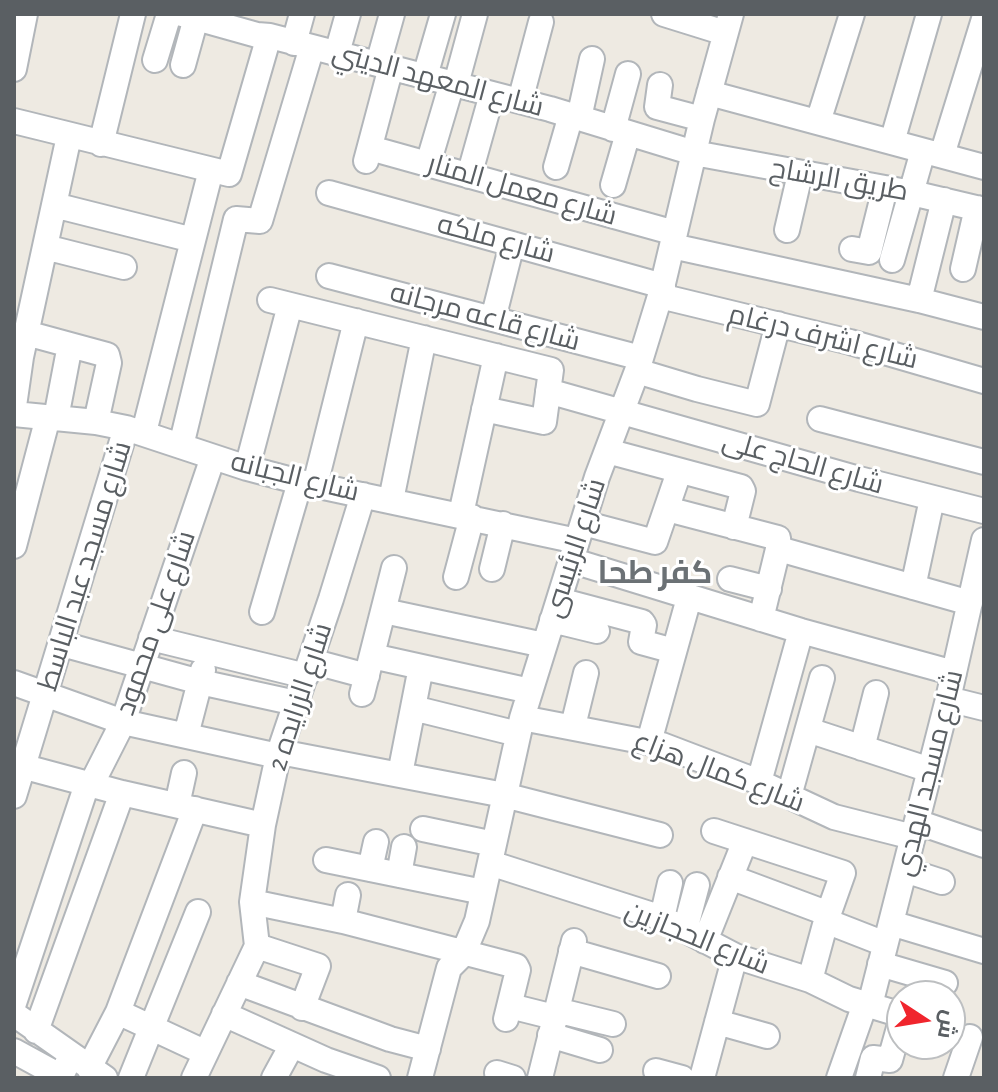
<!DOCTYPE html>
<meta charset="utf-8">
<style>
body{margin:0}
#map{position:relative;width:998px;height:1092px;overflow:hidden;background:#eeeae2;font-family:"Alegreya Sans",Cairo,sans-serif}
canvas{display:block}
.frame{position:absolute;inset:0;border:16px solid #5a5f63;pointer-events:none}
.north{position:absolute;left:886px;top:980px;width:80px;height:80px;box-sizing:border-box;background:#fff;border:2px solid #bdbfc1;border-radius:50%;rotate:102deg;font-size:22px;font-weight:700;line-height:32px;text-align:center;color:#5a5f63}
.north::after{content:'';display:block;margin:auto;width:28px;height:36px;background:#f0252d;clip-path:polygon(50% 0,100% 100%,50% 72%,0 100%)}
</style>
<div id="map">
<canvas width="998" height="1092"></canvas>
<div class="frame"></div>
<div class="north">ش</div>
</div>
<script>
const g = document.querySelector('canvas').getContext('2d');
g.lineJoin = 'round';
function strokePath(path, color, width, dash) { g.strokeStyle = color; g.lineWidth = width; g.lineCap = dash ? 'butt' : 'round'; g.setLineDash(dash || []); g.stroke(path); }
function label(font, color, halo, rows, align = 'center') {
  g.font = font + ' "Alegreya Sans",Cairo,sans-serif'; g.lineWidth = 6; g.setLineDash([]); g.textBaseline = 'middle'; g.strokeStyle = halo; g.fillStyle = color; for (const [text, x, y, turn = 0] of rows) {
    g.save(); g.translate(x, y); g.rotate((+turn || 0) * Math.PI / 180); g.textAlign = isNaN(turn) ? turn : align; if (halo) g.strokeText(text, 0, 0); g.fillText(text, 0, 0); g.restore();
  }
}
const minor = new Path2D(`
 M182 14 257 35 270 36 550 109 694 153 912 193 984 210
 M664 14 725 33
 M294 43 302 14
 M337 53 348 14
 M155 60 169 14
 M378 64 392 14
 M183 65 196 18
 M14 69 25 14
 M425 76 443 14
 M456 84 475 14
 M660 85 657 107 702 119
 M709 93 984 167
 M520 101 541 22
 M579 118 592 59
 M14 121 229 174 269 36
 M818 122 852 14
 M613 129 628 74
 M892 142 929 14
 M101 144 133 14
 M370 148 675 233
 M942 155 984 19
 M366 161 391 67
 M428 164 452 83
 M556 167 571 115
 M469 176 492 94
 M613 185 628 133
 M329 193 663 286
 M54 205 193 240
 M787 230 800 174
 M672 246 919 300 984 317
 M45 247 124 267
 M852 249 869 252 885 188
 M892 260 923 151
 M963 269 977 208
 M329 276 641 358
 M660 296 850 342 984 381
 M270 300 551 370 544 422 484 409
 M919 300 944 200
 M493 319 512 244
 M26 333 107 355 109 363 96 422
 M637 371 697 389 757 404 778 324
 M548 391 859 479 984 511
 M14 406 21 357 69 136
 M14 414 96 422 126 428 247 468 300 482 577 541
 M56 418 70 345
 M820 419 984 462
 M144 432 211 170
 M181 446 236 219 260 221 312 47
 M607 451 741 487 743 491 734 527
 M247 468 290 305
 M315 485 356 321
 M391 500 424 338
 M667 509 778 538 779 549 970 603
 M461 514 496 356
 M583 523 655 542 679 472
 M14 546 48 417
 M570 560 801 631 954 673
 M492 569 503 524
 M456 577 472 517
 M730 579 769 589
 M913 587 932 499
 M559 600 642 622 644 625 641 642 674 651
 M384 611 544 645
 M262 612 300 482
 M761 619 778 549
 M552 620 597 631
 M151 638 306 676
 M62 644 200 682 296 703
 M372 656 530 691
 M311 661 367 676
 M14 683 123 722 278 756
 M362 694 394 568
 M948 699 984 708
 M413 708 518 734
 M522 718 662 745 759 782 834 817 913 837
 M573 726 586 673
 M808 730 930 770
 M186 735 203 670
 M649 742 689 598
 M862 748 876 693
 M280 752 504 795 660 835
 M14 764 122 793 263 825
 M400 774 421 667
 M759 782 801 631
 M91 785 123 722 213 457
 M14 796 126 428
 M789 796 822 678
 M177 805 184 773
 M917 822 984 845
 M423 829 494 844
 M714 831 843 873 826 921 810 980
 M326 860 483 892
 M490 863 662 918 735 956 810 980 849 999 902 1015
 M370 869 376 842
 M905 870 942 882
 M399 875 404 847
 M730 877 829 914
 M252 902 343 921 516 966 518 970 506 1019
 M662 918 670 883
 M343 921 348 895
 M826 921 885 944
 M891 923 984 951
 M685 930 697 885
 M705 941 745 841
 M257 946 318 966 302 1008
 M571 951 658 976
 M880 964 945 983
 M239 983 390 1039 428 1049
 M14 1003 87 784
 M870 1005 948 699 984 540
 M510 1006 554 1017
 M556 1010 613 1024
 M118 1012 206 1053
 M14 1014 105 1078
 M224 1014 326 1060 378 1078
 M717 1022 767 1036
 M36 1031 122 793
 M550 1035 600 1050
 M14 1051 58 1075 62 1074 71 1056
 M89 1068 118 1012 195 809
 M656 1071 682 1078
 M497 1073 513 1078
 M131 1078 198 912
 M194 1078 257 946 252 902 263 825 278 756 331 599 363 495
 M274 1078 292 1045
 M420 1078 449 968 463 954 477 921 522 718 597 477 637 371 660 296 702 119 731 14
 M540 1078 574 941
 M702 1078 735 956
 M839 1078 865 1004
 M868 1078 873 1058 890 1060 902 1017
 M956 1078 970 1037`);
strokePath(minor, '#b2b6ba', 28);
strokePath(minor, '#fff', 24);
label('28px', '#5a5f63', '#fff', [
 ["شارع المعهد الديني",438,80,15],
 ["طريق الرشاح",839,180,10],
 ["شارع معمل المنار",522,190,16],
 ["شارع ملكه",496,239,15],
 ["شارع قاعه مرجانه",485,317,15],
 ["شارع اشرف درغام",823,337,14],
 ["شارع الحاج على",803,463,16],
 ["شارع الجبانه",295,477,14],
 ["شارع الرئيسى",575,548,-72],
 ["شارع مسجد عبد الباسط",85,566,-73],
 ["شارع على محمود",156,623,-71],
 ["شارع الزرايده 2",300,697,-72],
 ["شارع كمال هزاع",719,772,21],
 ["شارع مسجد الهدي",929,773,-76],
 ["شارع الحجازين",697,938,22]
]);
label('bold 32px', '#6b7175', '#fff', [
 ["كفر طحا",655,573]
]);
</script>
